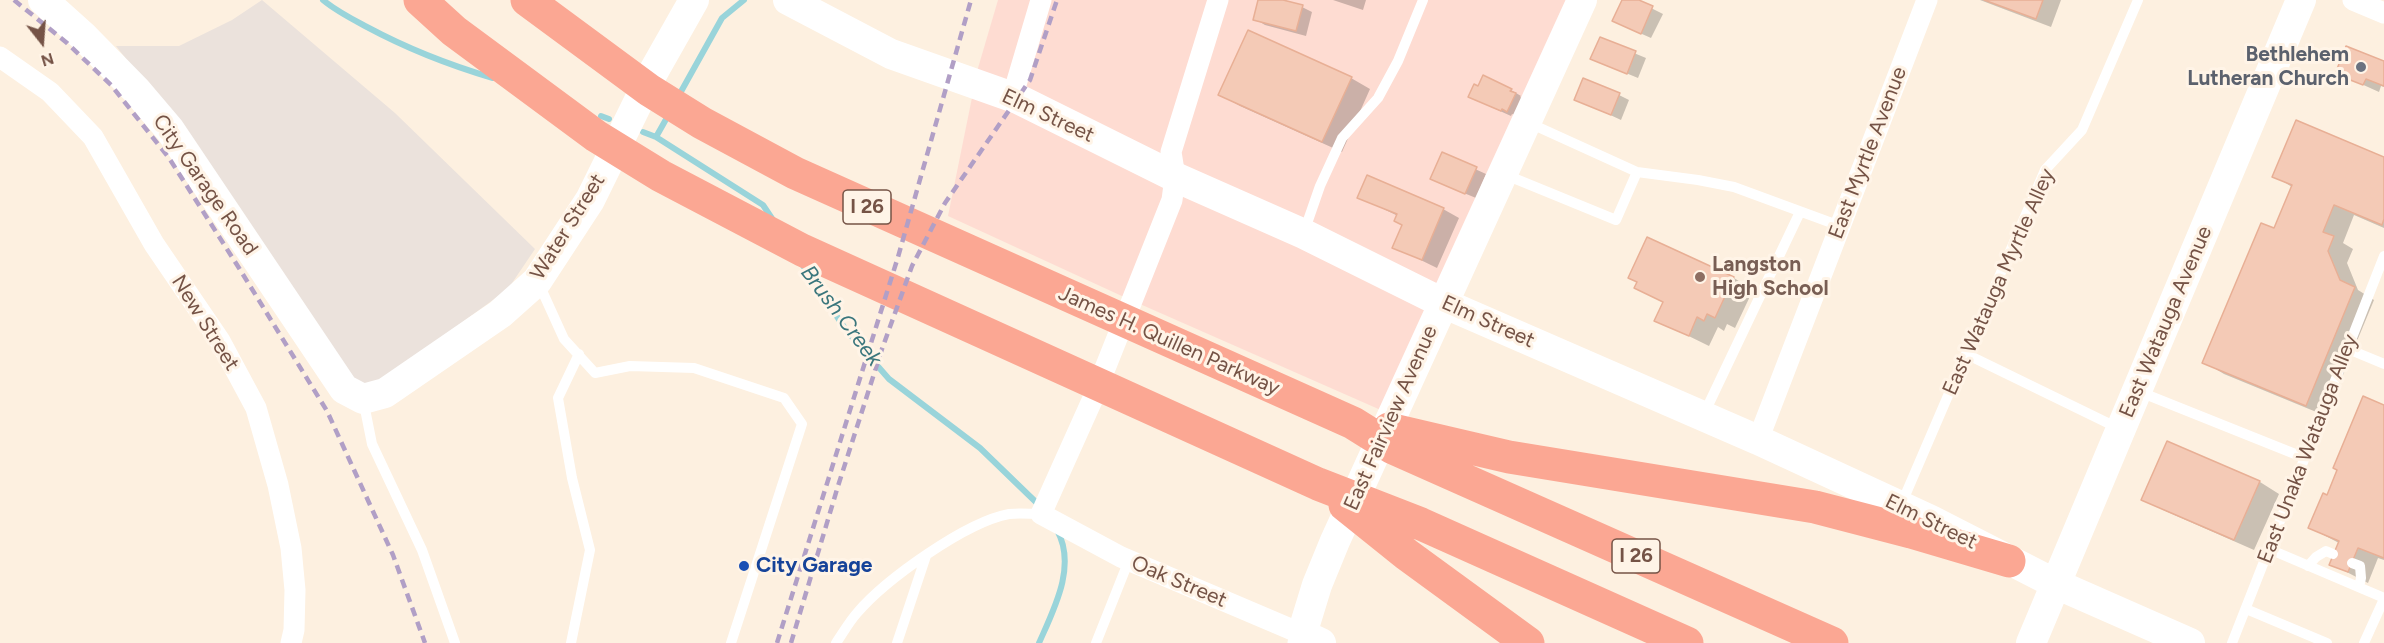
<!DOCTYPE html>
<style>
body{margin:0}
#map{position:relative;width:2384px;height:643px;overflow:hidden;background:#fdf0e0;font-family:Figtree,sans-serif}
canvas{display:block}
.north{position:absolute;left:12px;top:12px;width:60px;height:60px;-webkit-text-stroke:4px #fff4e7;paint-order:stroke;rotate:163deg;font-size:16px;font-weight:700;line-height:24px;text-align:center;color:#755346}
.north::after{content:'';display:block;margin:auto;width:21px;height:27px;background:#755346;clip-path:polygon(50% 0,100% 100%,50% 72%,0 100%)}
</style>
<div id="map">
<canvas width="2384" height="643"></canvas>
<div class="north">N</div>
</div>
<script>
const g = document.querySelector('canvas').getContext('2d');
g.lineJoin = 'round';
function fillPath(path, color) { g.fillStyle = color; g.fill(path, 'evenodd'); }
function strokePath(path, color, width, dash) { g.strokeStyle = color; g.lineWidth = width; g.lineCap = dash ? 'butt' : 'round'; g.setLineDash(dash || []); g.stroke(path); }
function label(font, color, halo, rows, align = 'center') {
  g.font = font + ' Figtree,sans-serif'; g.lineWidth = 6; g.setLineDash([]); g.textBaseline = 'middle'; g.strokeStyle = halo; g.fillStyle = color; for (const [text, x, y, turn = 0] of rows) {
    g.save(); g.translate(x, y); g.rotate((+turn || 0) * Math.PI / 180); g.textAlign = isNaN(turn) ? turn : align; if (halo) g.strokeText(text, 0, 0); g.fillText(text, 0, 0); g.restore();
  }
}
fillPath(new Path2D(`
 M998 0H1568L1383 411 1124 297 948 216 978 68Z`), '#fedcd2');
fillPath(new Path2D(`
 M262 0 395 113 535 249 508 289 391 374 367 385 344 374 199 153 116 46H179L232 20Z`), '#ebe2dc');
fillPath(new Path2D(`
 M1260 0H1277L1302 7 1312 12 1306 36 1265 25 1255 19Z
 M1333 0H1366L1363 10Z
 M1623 0H1635L1663 14 1651 38 1624 26Z
 M1980 0H2061L2051 27Z
 M1600 39 1646 58 1638 78 1592 59Z
 M2384 63V87L2381 86 2379 92 2337 73Z
 M1351 78 1370 89 1342 152 1240 106 1220 95Z
 M1479 88 1511 90 1521 96 1520 97 1525 100 1518 116 1512 114 1511 116 1480 102Z
 M1619 95 1629 100 1621 120 1576 99Z
 M1442 154 1486 174 1476 198 1442 184Z
 M2384 158V228L2354 215 2343 243 2353 249 2347 263 2358 290 2374 300 2326 416 2224 374 2204 362 2275 230 2292 187 2274 176Z
 M1359 197 1443 209 1459 218 1437 268 1394 247 1404 225 1398 216Z
 M1647 239 1734 278 1753 290 1735 328 1727 324 1724 331 1718 327 1709 346 1656 320 1664 303 1636 288Z
 M2384 406V560L2378 558 2368 583 2331 564 2339 543 2310 528Z
 M2168 443 2260 482 2279 494 2254 550 2163 510 2143 499Z`), '#0003');
strokePath(new Path2D(`
 M323 0C336 11 352 19 367 27 408 49 449 65 493 78
 M678 97 722 18 744 0
 M601 116 609 119
 M643 132 656 137 763 205 773 220
 M656 137 669 114
 M802 264 846 330 889 379 980 448 1041 507
 M1039 643C1054 609 1077 566 1057 530`), '#99d4da', 6);
const building = new Path2D(`
 M1258 0H1283L1303 5 1296 31 1253 20Z
 M1622 0H1639L1653 6 1641 34 1612 21Z
 M1984 0H2043L2036 19Z
 M1248 30 1352 77 1322 142 1218 95Z
 M1600 37 1636 51 1627 74 1590 59Z
 M2346 46 2384 61V86L2366 79 2363 85 2335 74Z
 M1483 75 1512 89 1510 91 1516 93 1507 112 1502 109 1501 111 1468 97 1474 84 1478 86Z
 M1583 78 1620 93 1611 115 1574 100Z
 M2296 120 2384 157V219L2382 225 2334 205 2323 232 2334 236 2328 251 2340 280 2355 287 2306 406 2202 363 2261 223 2274 228 2292 185 2272 177Z
 M1442 152 1477 167 1465 194 1430 179Z
 M1367 175 1444 208 1422 260 1392 248 1402 225 1394 221 1397 214 1357 198Z
 M1647 237 1734 277 1715 318 1707 314 1704 321 1697 317 1689 336 1654 321 1663 302 1634 288 1637 282 1628 278Z
 M2363 396 2384 405V558L2358 548 2348 572 2329 565 2339 541 2308 528 2323 493 2327 495 2337 470 2333 468Z
 M2167 441 2260 481 2234 540 2141 500Z`);
fillPath(building, '#f4cab6');
strokePath(building, '#e8af95', 1.5);
strokePath(new Path2D(`
 M1527 122 1637 172 1698 180 1734 187 1840 226
 M1506 175 1616 220 1637 172
 M1304 232 1320 186 1342 138 1378 98 1398 61 1423 0
 M539 284 564 339 595 373 630 366 694 368 784 398 802 424 731 643
 M2348 349 2384 364
 M1966 354 2118 428
 M2140 392 2305 458
 M363 399 372 444 422 550 455 643
 M1703 416 1800 212
 M1901 505 2045 170 2082 130 2138 0
 M2269 549 2384 598
 M2352 563 2360 566 2361 578 2359 587
 M2308 566 2316 557 2326 551 2333 554
 M2246 609 2327 643
 M571 643 590 550 572 478 558 398 579 354
 M836 643C843 633 849 622 857 613 886 579 966 522 1009 514 1019 513 1031 514 1041 514
 M897 643 926 556
 M1096 643 1129 560
 M2232 643 2384 256
 M2364 643 2384 599`), '#fff', 10);
strokePath(new Path2D(`
 M1218 0 1171 152 1175 177 1172 200 1094 396 1041 514 1121 557 1302 634 1298 643
 M2353 0 2384 13
 M0 57 50 92 93 137 154 244 220 341 256 408 278 485 291 548 295 590 294 630 291 643
 M1012 98 1041 0
 M1758 440 1927 0`), '#fff', 21);
strokePath(new Path2D(`
 M43 0 84 37 136 90 170 130 344 389 363 399 385 393 500 314 537 281 590 200 651 76 694 0
 M788 0 891 54 1018 99 1175 177 1304 234 1443 303 1758 440 1931 520 2056 584 2190 643
 M1321 643 1302 634 1317 585 1335 541 1582 0
 M2031 643 2301 0`), '#fff', 30);
strokePath(new Path2D(`
 M420 0 454 31 596 136 661 176 802 250 1318 484 1421 524 1687 643
 M527 0 649 90 702 123 795 173 1353 423 1393 448 1832 643
 M1389 429 1509 457 1815 507 1911 532 2009 561
 M1345 505 1406 554 1528 643`), '#fba793', 33);
strokePath(new Path2D(`
 M14 0 67 43 111 85 169 158 239 268 327 411 393 555 425 643
 M777 643 898 257 971 0
 M791 643 838 486 882 349 912 266 945 203 1030 80 1057 0`), '#b19fc6', 4.5, [9, 6]);
for (const [x, y, r, color] of [
 [2361,67,6,"#6b7280"],
 [1700,277,6,"#8d6e63"],
 [744,566,6,"#1a4fb4"]
]) { const dot = new Path2D(); dot.arc(x, y, r, 0, 2 * Math.PI); g.fillStyle = color; g.fill(dot); strokePath(dot, '#fff4e7', 2); }
for (const [x, y, w] of [
 [867,207,48],
 [1636,556,48]
]) { const box = new Path2D(); box.roundRect(x - w / 2, y - 17, w, 34, 4.5); g.fillStyle = '#fff4e7'; g.fill(box); strokePath(box, '#755346', 1.5); }
label('bold 20px', '#755346', null, [
 ["I 26",867,207],
 ["I 26",1636,556]
]);
label('bold 21px', '#5b616d', '#fff4e7', [
 ["Bethlehem",2349,55],
 ["Lutheran Church",2349,79]
], 'right');
label('21px', '#755346', '#fff4e7', [
 ["Elm Street",1048,116,25],
 ["East Myrtle Avenue",1868,153,-69],
 ["City Garage Road",205,185,55],
 ["Water Street",568,227,-58],
 ["East Watauga Myrtle Alley",1999,282,-66],
 ["Elm Street",1488,322,24],
 ["East Watauga Avenue",2166,322,-67],
 ["New Street",205,323,58],
 ["James H. Quillen Parkway",1169,341,24],
 ["East Fairview Avenue",1391,418,-66],
 ["East Unaka Watauga Alley",2308,449,-69],
 ["Elm Street",1931,522,26],
 ["Oak Street",1179,582,23]
]);
label('bold 21px', '#785e54', '#fff4e7', [
 ["Langston",1712,265],
 ["High School",1712,289]
], 'left');
label('bold 21px', '#164399', '#fff4e7', [
 ["City Garage",756,566]
], 'left');
label('italic 22px', '#3a767c', '#fff4e7', [
 ["Brush Creek",841,316,53]
]);
</script>
